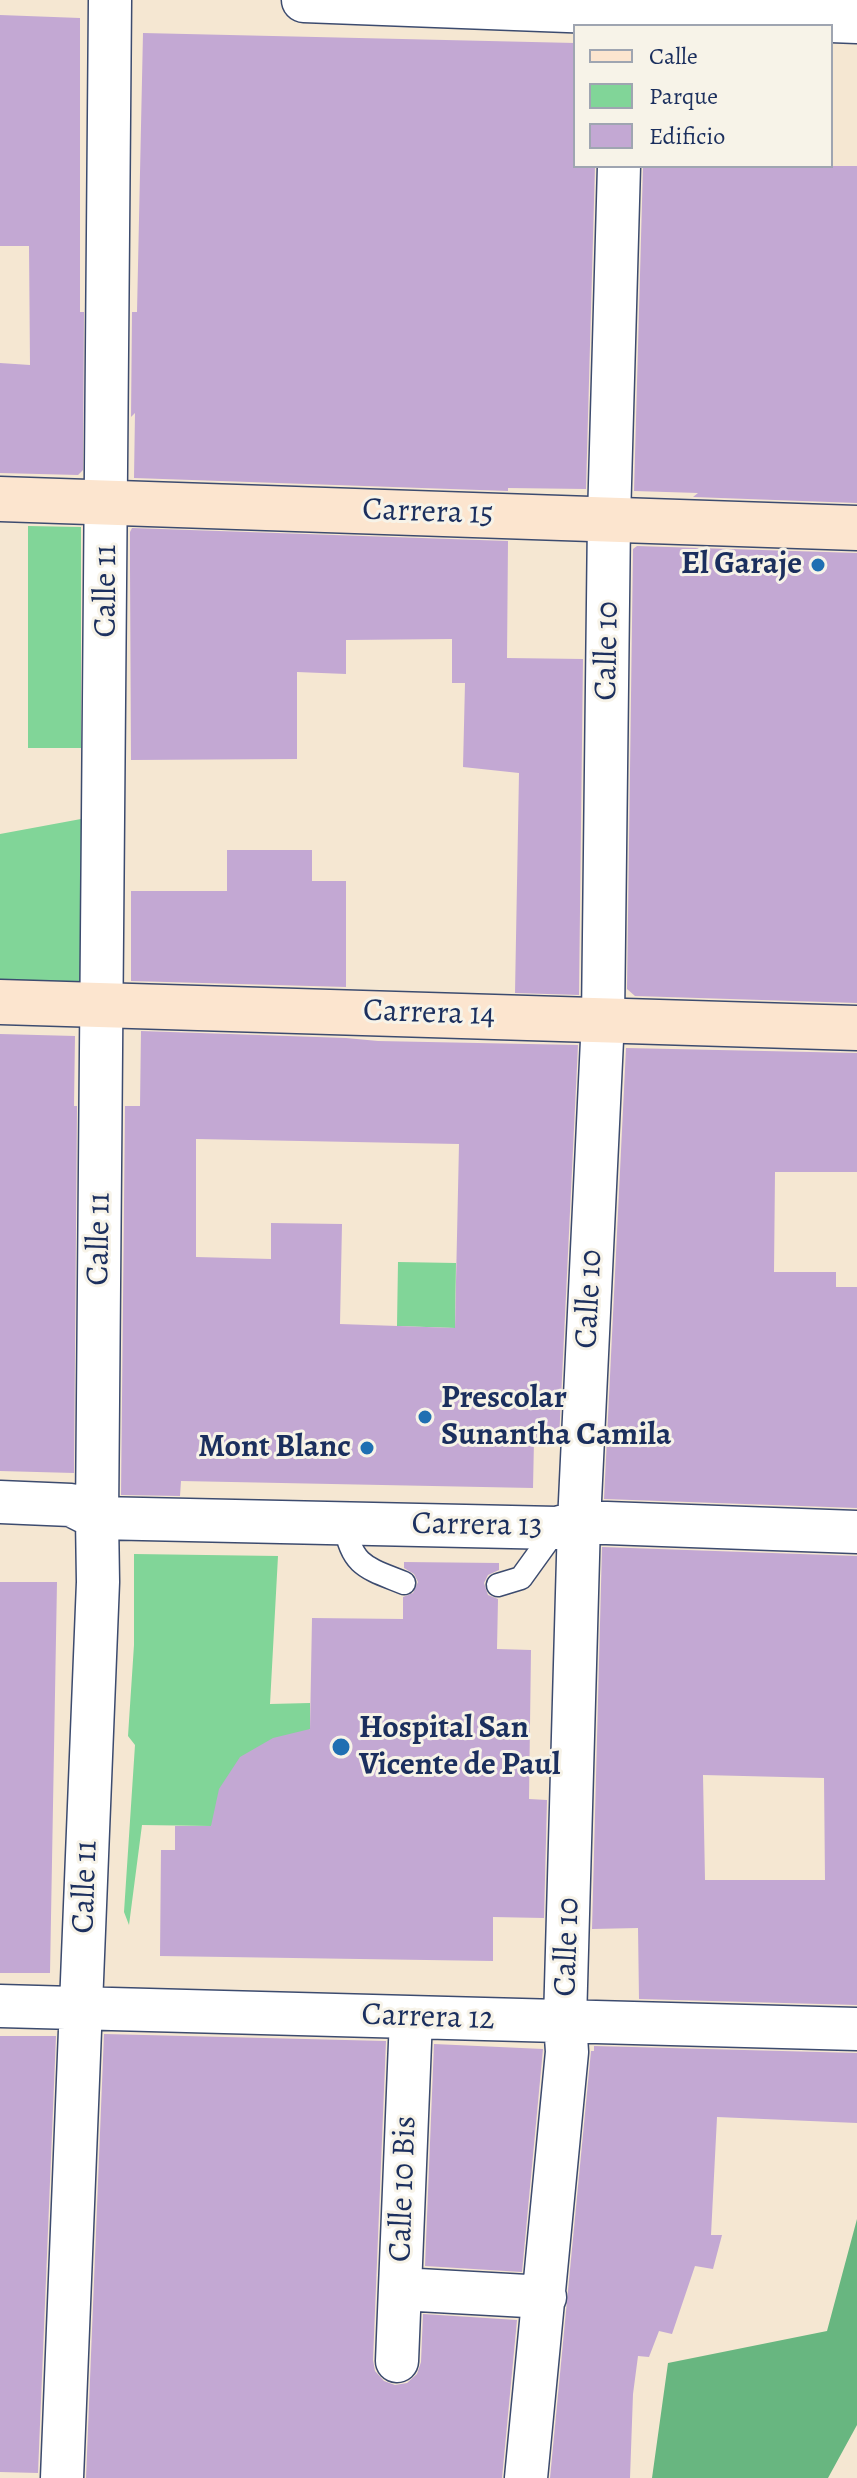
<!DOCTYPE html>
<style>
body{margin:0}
#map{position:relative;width:857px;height:2478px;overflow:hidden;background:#f5e7d2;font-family:Alegreya,serif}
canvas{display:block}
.legend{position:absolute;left:573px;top:24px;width:260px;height:144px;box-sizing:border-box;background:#f7f3e8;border:2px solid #9fa5b1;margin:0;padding:10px 14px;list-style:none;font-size:24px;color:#1b2f5e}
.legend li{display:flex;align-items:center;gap:16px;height:40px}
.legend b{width:40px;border:2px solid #9fa5b1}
</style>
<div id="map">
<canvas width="857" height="2478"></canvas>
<ul class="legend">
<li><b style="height:10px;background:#fce5cf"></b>Calle</li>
<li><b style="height:22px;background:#81d598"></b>Parque</li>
<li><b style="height:22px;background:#c3a8d3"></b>Edificio</li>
</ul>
</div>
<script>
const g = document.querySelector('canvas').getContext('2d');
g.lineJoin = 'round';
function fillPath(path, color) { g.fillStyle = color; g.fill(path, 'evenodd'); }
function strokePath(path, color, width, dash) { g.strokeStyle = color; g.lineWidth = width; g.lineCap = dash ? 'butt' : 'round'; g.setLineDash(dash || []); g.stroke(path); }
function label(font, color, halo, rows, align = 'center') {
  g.font = font + ' Alegreya,serif'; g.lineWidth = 6; g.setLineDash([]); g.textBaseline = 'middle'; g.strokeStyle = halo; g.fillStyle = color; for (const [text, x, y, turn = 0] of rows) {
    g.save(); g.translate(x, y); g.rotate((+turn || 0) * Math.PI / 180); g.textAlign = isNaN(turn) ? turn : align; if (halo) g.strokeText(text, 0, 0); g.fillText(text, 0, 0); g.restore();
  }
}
fillPath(new Path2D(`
 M28 526 81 527V748H28Z
 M81 819 83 983 0 982V834Z
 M398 1262 456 1263 455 1328 397 1326Z
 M134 1554 278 1556 270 1704 310 1703V1729L211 1826 142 1825 129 1925 124 1912 135 1745 128 1736 134 1645Z`), '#81d598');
fillPath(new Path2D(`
 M857 2219V2425L828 2478H652L668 2363 827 2331Z`), '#68b680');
fillPath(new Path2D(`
 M0 15 80 18V312H84L83 470 78 475 0 473V363L30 365 29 246H0Z
 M143 33 575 43V166H595L586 489 508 488V491L134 478 135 413 131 417 132 312H137Z
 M643 166H857V503L693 497 698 493 634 491Z
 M132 528 508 541 507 658 583 659 579 995 515 993 519 773 463 767 465 683H452V639L346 640V674L297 672V759L131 760 130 569V532Z
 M637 546 857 553V1003L635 996 627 989 633 549Z
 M227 850H312V881H346V987L131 981V891H227Z
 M141 1031 346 1038 378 1041 578 1045 559 1440H534L533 1488 181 1481 180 1496 121 1495 125 1106H140ZM196 1139 459 1144 455 1328 340 1324 342 1224 271 1223V1259L196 1257Z
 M0 1034 75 1036 74 1106H77L74 1473 0 1471Z
 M626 1048 857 1053V1172H775L774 1272H836V1287H857V1508L604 1499Z
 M602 1547 857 1556V2005L639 1999 638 1928 592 1929ZM703 1775 824 1778 825 1880H705Z
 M404 1562 499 1563V1570L488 1575 484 1583 488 1595 498 1599 497 1649 531 1650 529 1799 547 1800 544 1918 493 1917V1961L160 1956 161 1850H175V1826H211L219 1789 240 1757 273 1738 310 1729 312 1618 403 1619V1597L413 1593 418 1582 414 1574 404 1568Z
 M0 1582H57L50 1973H0Z
 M104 2034 386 2041 373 2360 375 2371 384 2381 395 2385 407 2383 417 2374 421 2362 423 2314 517 2320 502 2478H86Z
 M0 2036H56L38 2473 0 2472Z
 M434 2044 543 2049 522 2272 425 2266Z
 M594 2046 857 2053V2123L717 2117 711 2235H722L713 2269 695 2266 672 2334 659 2331 649 2357 638 2356 633 2394 630 2478H550L591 2051H594Z`), '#c3a8d3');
const service = new Path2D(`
 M345 1524C351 1566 367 1568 404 1583
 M498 1585 521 1578 557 1528`);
const minor = new Path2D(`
 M0 1502 71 1505 97 1518 557 1528 579 1522 857 1532
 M0 2006 857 2029
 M400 2289 545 2297
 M397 2361 411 2018
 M62 2478 98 1582 97 1518C103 1012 107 506 110 0
 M526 2478 567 2052 565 2021 579 1522 603 1019 609 519 619 166`);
const tertiary = new Path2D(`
 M304 0 857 21`);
const secondary = new Path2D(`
 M0 499 857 528
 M0 1002 857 1028`);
strokePath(service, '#3c4b6f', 25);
strokePath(minor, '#3c4b6f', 45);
strokePath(tertiary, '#3c4b6f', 47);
strokePath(secondary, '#3c4b6f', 47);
strokePath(service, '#fff', 22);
strokePath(minor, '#fff', 42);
strokePath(tertiary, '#fff', 44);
strokePath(secondary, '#fce5cf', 44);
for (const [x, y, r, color] of [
 [818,565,8,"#1f6fb2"],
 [425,1417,8,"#1f6fb2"],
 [367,1448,8,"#1f6fb2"],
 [341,1747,10,"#1f6fb2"]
]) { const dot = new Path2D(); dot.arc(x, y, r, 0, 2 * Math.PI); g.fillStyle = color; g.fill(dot); strokePath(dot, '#f7f3e8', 3); }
label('32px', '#1b2f5e', '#f7f3e8', [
 ["Carrera 15",428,513,2],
 ["Calle 11",107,591,-90],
 ["Calle 10",608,651,-89],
 ["Carrera 14",429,1014,2],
 ["Calle 11",100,1239,-89],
 ["Calle 10",590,1299,-87],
 ["Carrera 13",477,1526,1],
 ["Calle 11",86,1887,-88],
 ["Calle 10",568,1947,-88],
 ["Carrera 12",428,2018,2],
 ["Calle 10 Bis",404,2189,-88]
]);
label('bold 32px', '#1b2f5e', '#f7f3e8', [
 ["El Garaje",802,565],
 ["Prescolar",441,1399,"left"],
 ["Sunantha Camila",441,1436,"left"],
 ["Mont Blanc",351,1448],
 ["Hospital San",359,1729,"left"],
 ["Vicente de Paul",359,1766,"left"]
], 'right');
</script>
